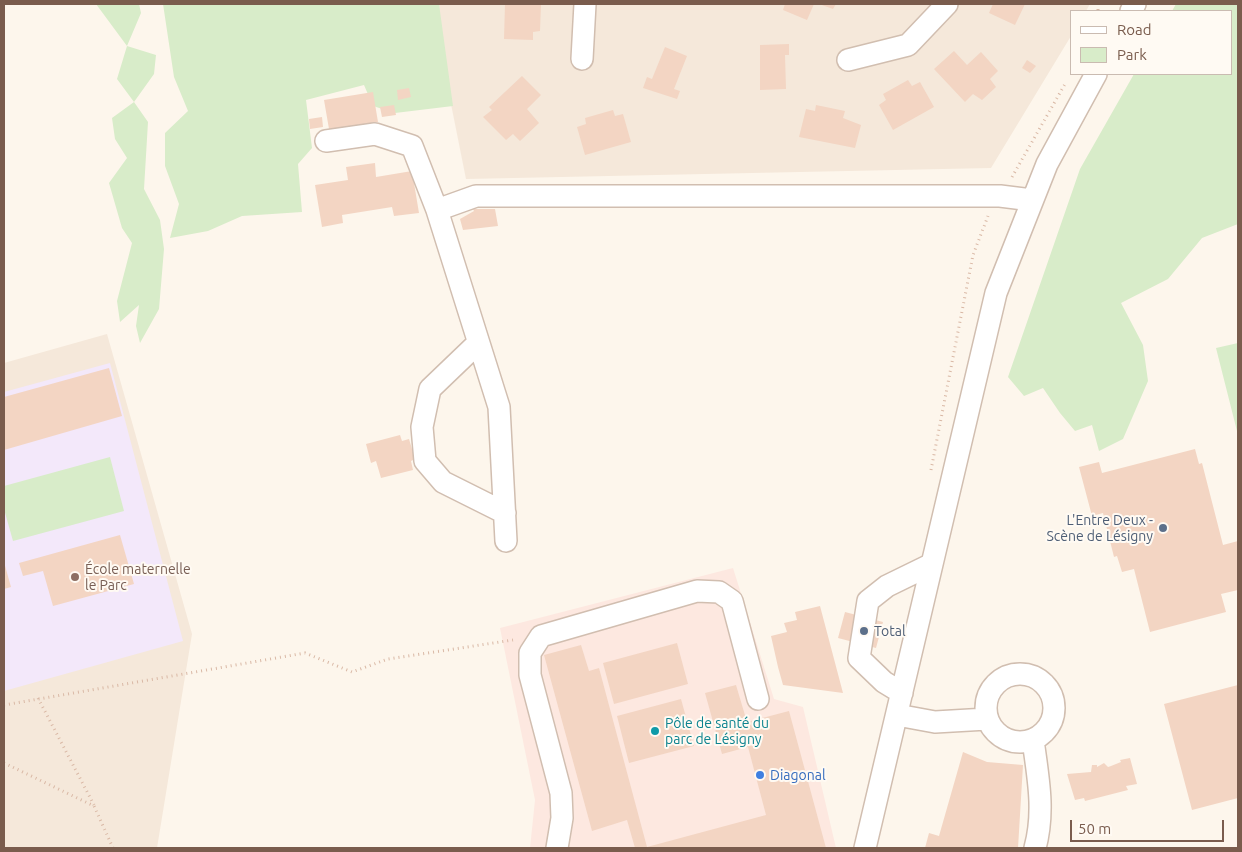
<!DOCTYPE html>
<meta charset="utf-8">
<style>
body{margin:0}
#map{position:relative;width:1242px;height:852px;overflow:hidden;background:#fdf6ec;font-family:Ubuntu,sans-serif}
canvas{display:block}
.frame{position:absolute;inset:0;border:5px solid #7a5c4d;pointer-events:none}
.legend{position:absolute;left:1070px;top:10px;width:162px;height:65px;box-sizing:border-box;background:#fffaf3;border:1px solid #cabbb1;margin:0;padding:6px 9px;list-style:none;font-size:15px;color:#7a5c4d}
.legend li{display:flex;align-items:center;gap:10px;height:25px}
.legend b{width:25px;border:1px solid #cabbb1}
.scale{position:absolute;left:1070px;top:820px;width:154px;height:22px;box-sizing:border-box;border:2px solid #7a5c4d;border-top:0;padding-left:6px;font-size:15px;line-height:18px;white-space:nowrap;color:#7a5c4d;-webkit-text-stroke:4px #fffaf3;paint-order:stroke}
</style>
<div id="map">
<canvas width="1242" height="852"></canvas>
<div class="frame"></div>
<ul class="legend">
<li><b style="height:6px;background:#fff"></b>Road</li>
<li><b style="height:14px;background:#d8ecc9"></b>Park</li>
</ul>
<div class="scale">50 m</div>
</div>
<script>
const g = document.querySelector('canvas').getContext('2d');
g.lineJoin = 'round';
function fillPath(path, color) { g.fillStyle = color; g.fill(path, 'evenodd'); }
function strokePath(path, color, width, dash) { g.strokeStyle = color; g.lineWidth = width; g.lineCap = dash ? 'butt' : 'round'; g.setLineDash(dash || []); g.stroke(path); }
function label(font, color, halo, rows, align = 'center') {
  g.font = font + ' Ubuntu,sans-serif'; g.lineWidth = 4; g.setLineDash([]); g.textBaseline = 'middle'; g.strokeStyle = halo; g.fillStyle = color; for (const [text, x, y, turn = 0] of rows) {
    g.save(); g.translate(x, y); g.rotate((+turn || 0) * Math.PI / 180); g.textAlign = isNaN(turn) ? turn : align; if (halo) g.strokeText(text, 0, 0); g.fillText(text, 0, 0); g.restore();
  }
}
fillPath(new Path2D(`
 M431 4H1090L1086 11H1071V36L991 168 466 179Z
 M107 334 192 634 157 848H4V363Z`), '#f5e8da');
fillPath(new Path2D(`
 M733 568 774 699 803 707 836 848H530L535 800 500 628Z`), '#fde8e0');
fillPath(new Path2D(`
 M110 363 183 641 4 691V392Z`), '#f3e8fa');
fillPath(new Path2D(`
 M96 4H139L141 13 127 46 156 55 154 74 134 102 148 122 144 189 160 220 164 249 159 309 140 343 136 326 139 305 120 322 117 301 132 243 122 228 109 183 127 158 115 139 112 118 134 102 117 79 127 46Z
 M163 4H439L453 106 395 113 373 106 364 85 306 100 312 148 298 164 302 212 242 216 208 231 170 238 179 204 165 166V133L188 111 174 77Z
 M1176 4H1238V224L1202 238 1168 279 1121 303 1143 345 1148 381 1123 439 1099 451 1092 425 1075 431 1060 413 1043 388 1024 396 1008 377 1080 169 1134 74H1231V11H1172Z
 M1238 343V435L1216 348Z
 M110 457 124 511 13 541 4 509V486Z`), '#d8ecc9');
fillPath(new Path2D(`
 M505 4H541L540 31 533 32V40L504 39Z
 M785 4H814L807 20 783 10Z
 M819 4H836L833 9Z
 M993 4H1025L1015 25 989 13Z
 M789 44V55H785L786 89 760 90V45Z
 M665 47 687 56 674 89 680 91 677 99 643 88 647 77 652 79Z
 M954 51 967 65 981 52 998 71 990 79 996 87 982 100 973 94 965 102 934 69Z
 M1027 60 1036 66 1030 73 1022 68Z
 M522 76 541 95 527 109 539 123 520 141 513 134 506 140 483 117 492 110 489 107Z
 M908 80 912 86 920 82 934 107 893 130 879 105 886 100 883 94Z
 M409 88 411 97 398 100 397 90Z
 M373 92 378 122 329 129 324 100Z
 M394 105 396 115 382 117 380 107Z
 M816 105 845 111 843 118 861 125 855 148 799 137 806 109 815 111Z
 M613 110 615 116 623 114 631 142 585 155 577 127 586 124 585 118Z
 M322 117 323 127 310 129 309 119Z
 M375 163 376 177 412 171 419 213 394 216 392 207 342 215 343 223 322 227 315 185 348 180 346 167Z
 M473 209H495L498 226 463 230 460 219 474 211Z
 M109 368 122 416 4 450V397Z
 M400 435 402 441 409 439 415 459 411 461 413 470 381 478 376 461 371 463 366 444Z
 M1195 449 1199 464 1202 463 1223 545 1238 541V590L1221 594 1226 612 1150 632 1134 569 1122 572 1117 556 1114 557 1103 513 1092 516 1079 467 1099 462 1102 473Z
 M120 535 134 584 53 606 43 571 23 576 19 563Z
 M4 562 11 587 4 589Z
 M820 606 843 693 783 685 778 667 771 636 787 632 784 623 797 620 795 612Z
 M845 612 883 622 876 648 838 638Z
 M677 643 688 684 614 704 603 663Z
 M581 645 589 671 599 668 647 847 766 815 748 747 722 754 705 693 736 685 747 722 789 711 826 848H635L627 820 592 831 544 655Z
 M1238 685V798L1192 810 1164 704Z
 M681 699 694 746 629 763 617 716Z
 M963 752 987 762 1023 765 1018 848H925L929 833 939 836Z
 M1130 758 1137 784 1126 786 1128 790 1085 801 1084 798 1075 800 1067 774 1091 772 1092 765H1097V767L1104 763 1108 767 1111 766 1121 762 1120 760Z`), '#f3d5c3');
const minor = new Path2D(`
 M1131 11 1135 4
 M582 59 585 4
 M848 60 908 45 947 4
 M326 141 375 134 412 146 437 210
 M478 343 430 389 422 427 425 461 443 482 505 513
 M506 541 499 407 437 210 476 196H1000L1032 200
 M986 708a34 34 0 1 1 68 0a34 34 0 1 1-68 0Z
 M902 693 884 682 859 658 868 601 887 586 932 564
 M897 715 935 722 987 719
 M1033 740C1038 777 1045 811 1035 848
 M557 848 562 818 561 793 530 675V653L541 636 697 591 719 592 732 601 758 699
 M865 848 996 293 1047 164 1096 74`);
strokePath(minor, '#d1beb0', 24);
strokePath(new Path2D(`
 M1098 4V11
 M1012 177 1065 84
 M931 470 973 255 988 216
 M38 698 94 805
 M4 705 305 653 352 672 388 659 513 640
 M4 763 94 806 113 848`), '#d9b8a5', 3, [1, 4]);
strokePath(minor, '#fff', 21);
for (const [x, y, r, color] of [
 [1163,528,5,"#5c6f8a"],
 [75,577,5,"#8d6e63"],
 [864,631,5,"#5c6f8a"],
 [655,731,5,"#0f9aa8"],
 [760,775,5,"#3f7fe0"]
]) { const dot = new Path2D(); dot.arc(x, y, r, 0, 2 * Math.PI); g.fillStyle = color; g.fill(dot); strokePath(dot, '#fffaf3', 2); }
label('14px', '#4e5e75', '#fffaf3', [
 ["L'Entre Deux -",1153,520],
 ["Scène de Lésigny",1153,536],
 ["Total",874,631,"left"]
], 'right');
label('14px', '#785e54', '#fffaf3', [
 ["École maternelle",85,569],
 ["le Parc",85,585]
], 'left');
label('14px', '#0d838f', '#fffaf3', [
 ["Pôle de santé du",665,723],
 ["parc de Lésigny",665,739]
], 'left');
label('14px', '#366cbe', '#fffaf3', [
 ["Diagonal",770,775]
], 'left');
</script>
